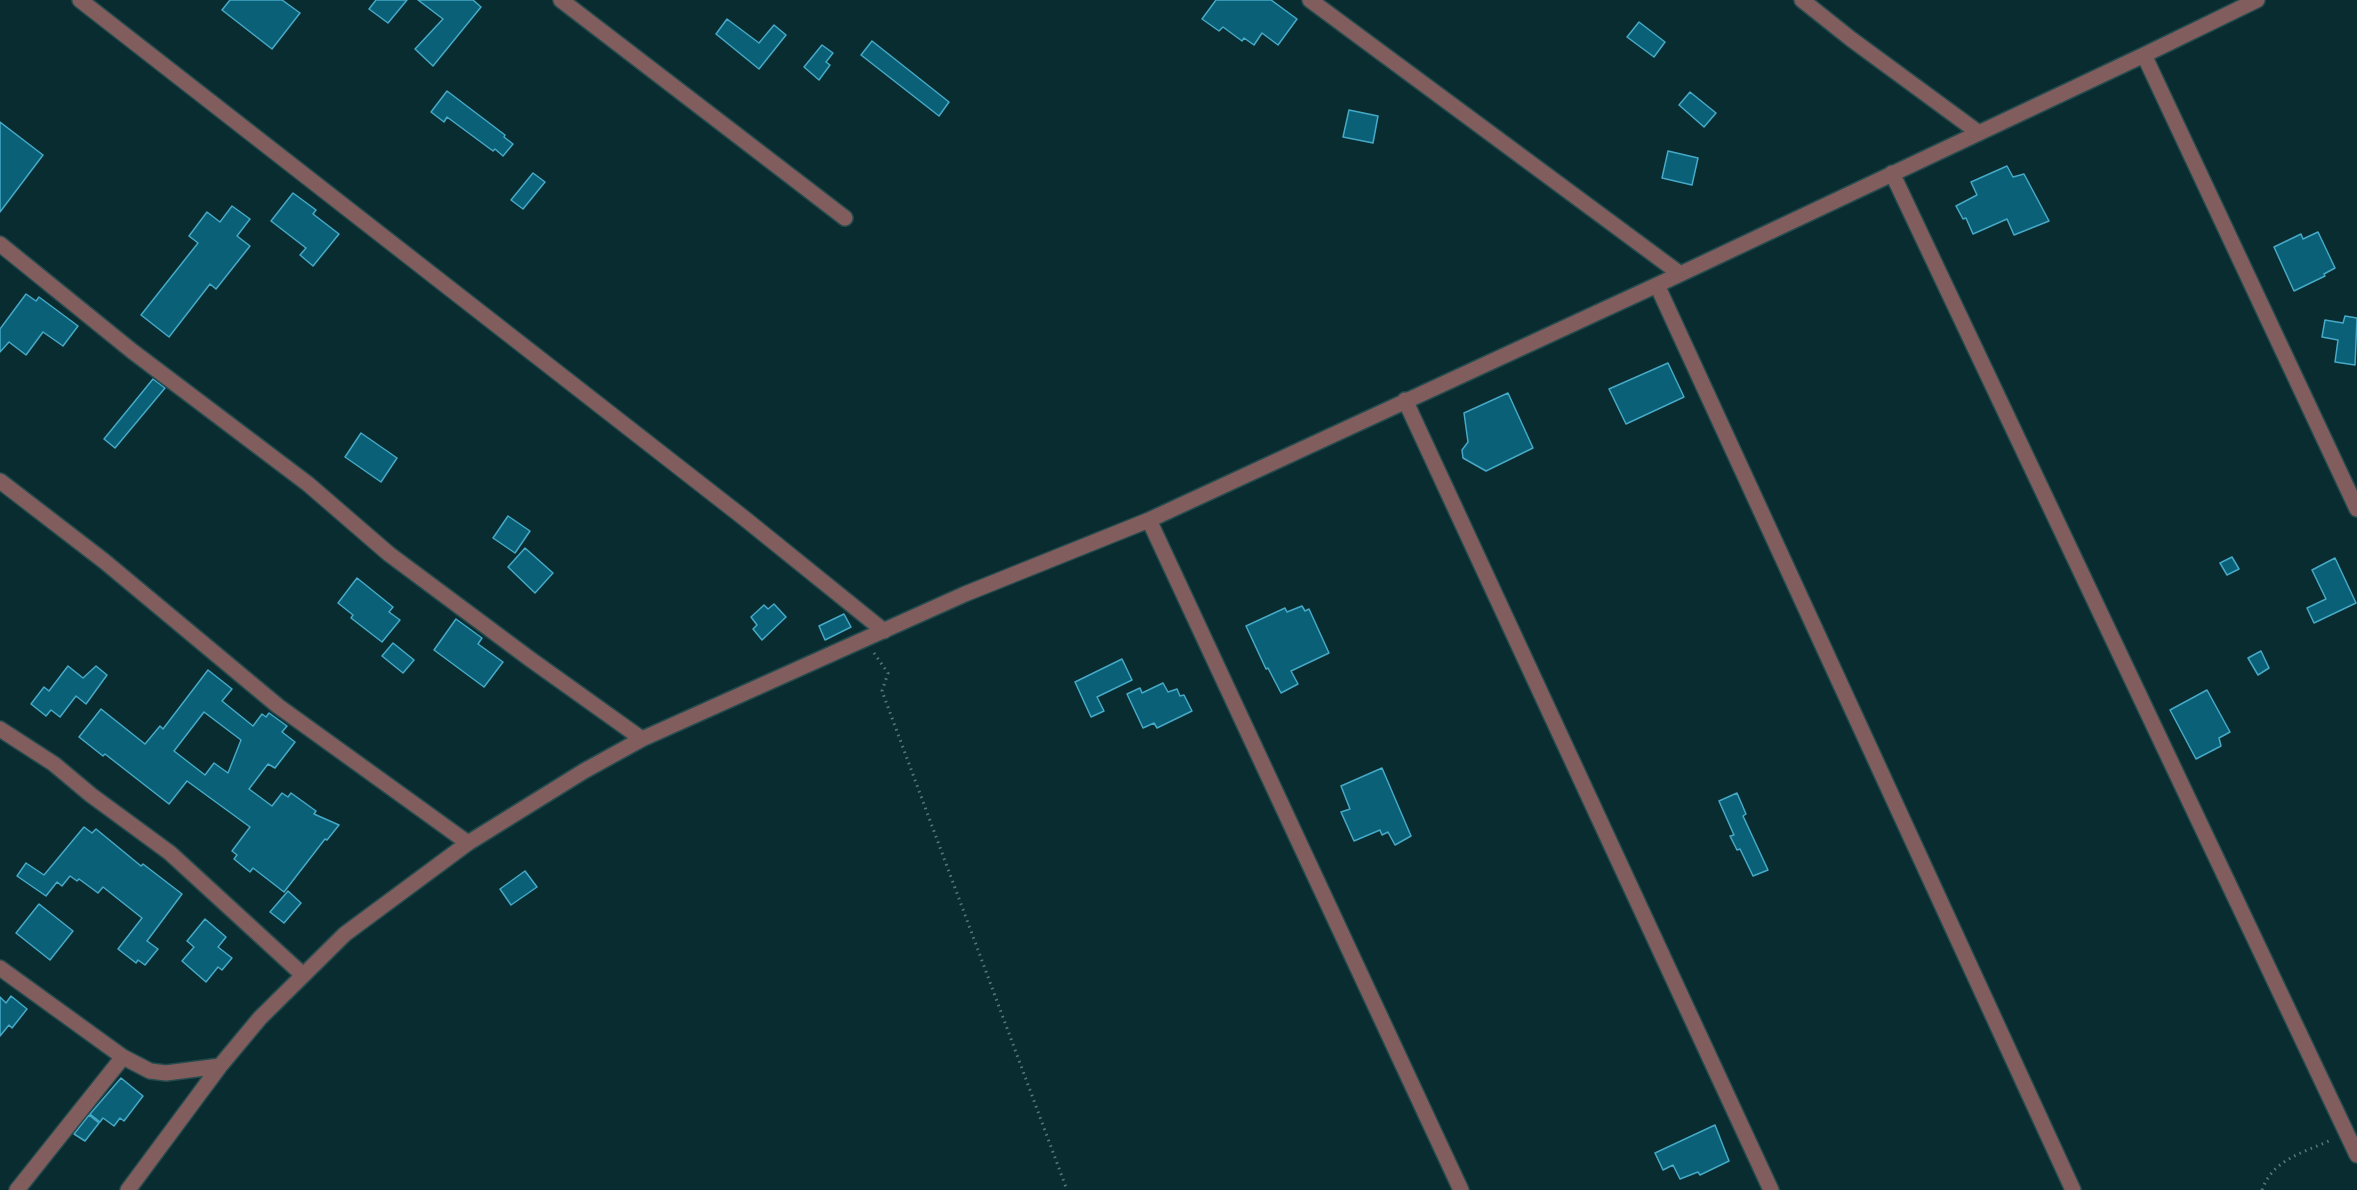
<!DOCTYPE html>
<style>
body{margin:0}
canvas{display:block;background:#082c2f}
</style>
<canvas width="2357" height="1190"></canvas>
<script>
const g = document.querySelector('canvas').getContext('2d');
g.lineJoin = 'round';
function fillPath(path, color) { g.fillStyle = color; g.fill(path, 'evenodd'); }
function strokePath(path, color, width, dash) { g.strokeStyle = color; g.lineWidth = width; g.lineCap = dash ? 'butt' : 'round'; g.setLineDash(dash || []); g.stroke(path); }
const building = new Path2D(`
 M230 0H282L300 13 272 49 222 10Z
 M376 0H407L388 23 369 9Z
 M418 0H473L481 7 433 66 415 49 443 19Z
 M1216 0H1271L1297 19 1278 45 1262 33 1254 45 1244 38 1242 41 1223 27 1219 31 1202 19Z
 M727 19 759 43 774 25 786 35 759 69 716 34Z
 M1639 22 1665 42 1654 57 1627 37Z
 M872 41 949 102 939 116 861 55Z
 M822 45 833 53 826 62 830 65 819 80 804 67Z
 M447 91 505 135 504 137 513 144 503 156 495 149 493 151 447 117 444 122 431 112Z
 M1690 92 1716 113 1704 127 1679 105Z
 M1349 110 1378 116 1373 143 1343 137Z
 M0 122 43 155 0 212Z
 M1668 151 1698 158 1692 185 1662 178Z
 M2007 166 2013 177 2024 174 2049 221 2014 235 2007 219 1973 234 1966 218 1963 219 1956 206 1977 195 1971 182Z
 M533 173 545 182 523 209 511 200Z
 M293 193 316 210 313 214 339 234 313 266 300 255 306 248 271 221Z
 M232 206 250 219 237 236 250 246 216 289 210 284 169 337 141 315 198 243 189 236 207 212 220 222Z
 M2318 232 2335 268 2324 274 2325 276 2294 291 2274 247 2301 234 2303 239Z
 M26 294 36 301 39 297 78 326 63 346 43 332 26 355 9 342 0 352V329Z
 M2345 316 2357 318 2355 365 2335 362 2338 340 2322 337 2325 320 2343 323Z
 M1668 363 1684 397 1626 424 1609 389Z
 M153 379 165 388 115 448 104 439Z
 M1508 393 1533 448 1486 471 1463 458 1462 450 1468 442 1464 413Z
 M361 433 397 458 381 482 345 457Z
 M508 516 530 531 515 553 493 538Z
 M525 548 553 573 535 593 508 567Z
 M2232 557 2239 569 2227 575 2220 563Z
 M2335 558 2356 603 2314 623 2307 608 2326 599 2312 570Z
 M357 578 393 607 389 612 400 620 382 642 351 618 353 615 338 603Z
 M774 604 786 617 762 640 753 629 757 625 751 617 764 605 768 609Z
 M1302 606 1305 611 1309 609 1329 653 1291 671 1298 684 1281 693 1268 668 1266 669 1246 626 1285 608 1287 612Z
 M844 614 851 627 825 640 819 626Z
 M456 619 482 638 478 644 503 662 484 687 434 650Z
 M393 643 414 660 403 673 382 656Z
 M2261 651 2269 668 2258 675 2248 658Z
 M1122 659 1132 680 1097 697 1104 711 1091 717 1075 682Z
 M68 666 83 678 96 666 107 675 86 704 76 696 60 717 51 710 46 716 31 704 44 687 49 691Z
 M208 670 232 689 222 701 253 726 262 714 266 717 269 713 287 726 282 732 295 742 275 768 268 764 249 789 272 806 282 793 288 797 291 793 316 811 314 814 339 825 327 840 325 839 284 892 253 868 250 872 234 859 237 855 232 851 250 827 187 781 169 804 105 754 103 756 79 737 101 709 145 744 160 726 163 729ZM204 712 241 740 228 773 214 763 205 775 174 751Z
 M1163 683 1168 692 1177 689 1180 696 1184 695 1192 711 1157 728 1154 723 1143 728 1127 694 1140 688 1142 693Z
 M2207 690 2230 732 2219 738 2221 746 2196 759 2170 710Z
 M1382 768 1411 836 1395 845 1388 832 1382 835 1380 830 1354 841 1341 812 1350 809 1341 786Z
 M1737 793 1746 814 1743 816 1768 870 1753 876 1740 849 1737 850 1730 836 1734 835 1719 801Z
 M84 827 92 833 96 829 141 866 143 864 182 894 147 941 158 949 145 965 138 960 136 963 118 949 142 918 103 887 98 893 79 879 77 881 70 876 62 886 57 882 46 896 17 876 26 863 44 875Z
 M525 871 537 887 511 905 500 889Z
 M288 891 301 903 284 923 270 912Z
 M39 904 73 931 50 960 16 933Z
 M205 919 226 937 218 947 232 958 222 970 218 967 206 982 182 961 194 947 187 941Z
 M11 996 27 1009 12 1028 9 1025 0 1036V997L6 1003Z
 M121 1078 143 1096 124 1121 120 1118 114 1126 103 1118 100 1122 90 1114Z
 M89 1115 99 1123 85 1141 74 1134Z
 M1715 1125 1729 1161 1700 1175 1698 1172 1680 1179 1673 1165 1663 1170 1655 1153Z`);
fillPath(building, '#0a6076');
strokePath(building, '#46a9c7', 1.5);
const minor = new Path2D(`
 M80 0 744 518 884 631
 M561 0 845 218
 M1310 0 1679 273
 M1802 0 1851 39 1979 133
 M2144 55 2357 509
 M1892 173 2357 1155
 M0 244 132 351 308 484 389 554 530 659 642 739
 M1657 285 2073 1190
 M1405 400 1771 1190
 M0 481 104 561 278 706 468 843
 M1149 520 1461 1190
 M0 729 54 764 91 795 170 853 303 975
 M0 968 123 1057 150 1071 166 1073 220 1066
 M17 1190 123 1057
 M128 1190 220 1066 260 1018 345 934 468 843 584 771 642 739 965 594 1149 520 1657 285 2144 55 2257 0`);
strokePath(minor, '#254b4e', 18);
strokePath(new Path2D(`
 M874 653 888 673 882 691 1067 1190
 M2262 1190C2273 1159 2303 1153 2331 1140`), '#517a7d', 3, [1.5, 4.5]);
strokePath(minor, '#815e5d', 15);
</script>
